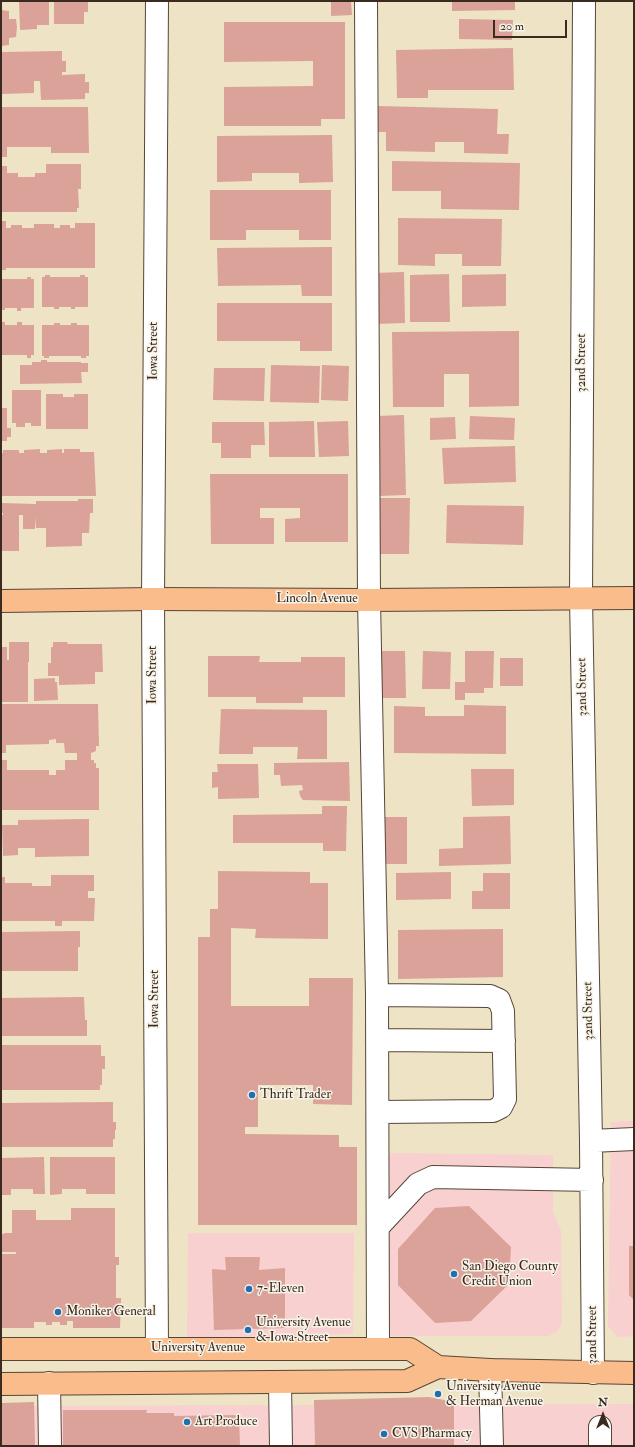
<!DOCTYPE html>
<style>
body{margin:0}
#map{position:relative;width:635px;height:1447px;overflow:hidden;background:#eee3c5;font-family:"IM FELL Double Pica",serif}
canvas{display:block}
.frame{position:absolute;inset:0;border:2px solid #3b2a1e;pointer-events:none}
.north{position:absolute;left:583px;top:1395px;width:40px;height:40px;-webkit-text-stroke:3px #f7f3e8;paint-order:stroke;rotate:0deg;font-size:11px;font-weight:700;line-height:16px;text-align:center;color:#3b2a1e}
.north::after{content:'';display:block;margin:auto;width:14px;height:18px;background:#3b2a1e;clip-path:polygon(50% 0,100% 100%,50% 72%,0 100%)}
.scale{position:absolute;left:493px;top:20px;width:74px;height:18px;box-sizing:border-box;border:2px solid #3b2a1e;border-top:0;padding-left:5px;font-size:12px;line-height:14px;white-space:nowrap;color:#3b2a1e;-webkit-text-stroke:3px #f7f3e8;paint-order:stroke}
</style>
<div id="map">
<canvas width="635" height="1447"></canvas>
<div class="frame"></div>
<div class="north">N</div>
<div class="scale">20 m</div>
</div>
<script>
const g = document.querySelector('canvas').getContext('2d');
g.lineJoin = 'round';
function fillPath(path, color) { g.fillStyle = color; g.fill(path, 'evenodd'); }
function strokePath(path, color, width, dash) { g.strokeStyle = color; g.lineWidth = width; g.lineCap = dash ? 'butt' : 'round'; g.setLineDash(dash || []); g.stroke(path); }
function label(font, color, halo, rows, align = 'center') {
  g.font = font + ' "IM FELL Double Pica",serif'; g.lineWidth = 3; g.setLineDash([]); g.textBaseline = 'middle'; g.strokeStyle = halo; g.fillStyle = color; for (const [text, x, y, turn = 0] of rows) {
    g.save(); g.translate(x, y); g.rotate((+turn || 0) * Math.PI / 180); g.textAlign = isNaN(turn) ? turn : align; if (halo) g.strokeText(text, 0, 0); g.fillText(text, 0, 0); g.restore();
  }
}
fillPath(new Path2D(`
 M634 1121V1336L618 1337 608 1326 611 1122Z
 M381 1153 553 1155V1211L561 1231 562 1323 557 1332 548 1336H383Z
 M188 1233H354L353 1334 187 1338Z
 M634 1404V1446H1V1406Z`), '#f7d0cf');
fillPath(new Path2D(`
 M19 1H49V25H37V29L20 30Z
 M54 1H88V12H84V24H54Z
 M331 1H351L352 15 331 16Z
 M452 1H515V10L452 11Z
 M1 10 9 11V19H16L17 27 16 37 9 38V45L1 46Z
 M459 19 513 20 512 40 459 39Z
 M224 22H345V119H321V126H224V87L313 86V61L224 62Z
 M513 48 514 90H428V98H397L396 50Z
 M62 51V61H66V72H62V75L85 74V82H89V93H85V99L41 100 40 81H34V93L1 94V52Z
 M378 106 498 109 497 134H509L508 154 464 153V142H435V152L386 151V132H377Z
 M1 107H88L89 153H51V147H7V157H1Z
 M332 135 333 182 299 183V173H252V181L217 182V136Z
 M392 161 520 163 519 210 441 209V191H392Z
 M46 164H81V189H78L79 208H77V212H1V166H7V173H18V177H35V173H46Z
 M210 190H331V240H299V230H246V240H210Z
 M398 218 502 219 501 266H462V254H435V266L398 265Z
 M1 221H6V228H11V225H22V228H34V224H54V228H60V225H70V228H75V223H95V268H6V270H1Z
 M332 247V296H302L301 285 218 286 217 248Z
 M404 272 405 323 374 324 373 273Z
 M449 274 450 322H410V275Z
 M506 274V306L462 307V275Z
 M45 275H50V277H80V275H85V277H88V307H75V309H71V307H59V309H54V307H42V277H45Z
 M27 277H31V279H34V308H21V311H17V308H5V310H1V279H27Z
 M217 303H332V351H300V341H217Z
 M1 322H5V325H17V322H22V325H34V355H31V358H27V355H1Z
 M54 323H60V325H71V323H77V325H89V356H86V358H81V356H49V358H44V356H42V325H54Z
 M519 331V406L469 407V374H444V407H393L392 332Z
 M41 360H47V362H81V363H88V372H81L82 383 20 384V365H32V362H41Z
 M271 365 320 366 319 403 270 402Z
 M322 365 349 366 348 401 321 400Z
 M214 368H265L264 401 213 400Z
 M12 390H41V426H31V423H25V427H16V423H12Z
 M46 394H63V397H74V394H88V429H46Z
 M1 408H7V428H11V437H7V441H1Z
 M404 415 406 495 379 496 377 416Z
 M470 416 515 418 514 440 469 439Z
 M455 417 456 439 430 440V418Z
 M314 421 315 457H269V422Z
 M348 421 349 456 319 457 317 422Z
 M212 422H264L265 445H251V458H221V443H212Z
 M515 446 516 482 444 484 442 448Z
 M40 449V453H47V450L62 449V453H64V449H80V452H94L96 496H1V453H3V450H19V453H24V450Z
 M210 474H348V542H285V519L300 518V508H260V518H274V544H211Z
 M378 498H410L409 554H378Z
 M78 499H93V513H90L89 533H82V546L46 547V528H36L35 517V529H23V515H19V551H1V515H3V513H1V503L36 504V501H78Z
 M447 505 524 506 523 545 446 543Z
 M9 642H29V662H28V702H1V647H7V660H9Z
 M53 642H67L68 644H102L103 672H95V684L59 685V676H48V663H51V647H53Z
 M376 651H405L406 698H377Z
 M423 651 451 652 450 689H422Z
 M465 651H494L493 688H484V693H465V700H455V682H465Z
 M208 656H260L259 662H301V657H345V697H303V703H256V697H208Z
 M500 658H523V686H500Z
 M55 678V682H57L58 700 34 701V679Z
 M1 704H98L99 746H96V751L91 753V760H94V763H96V768H99V810H1V760H7V770H49V775H56V770H65V760H77V753H65L64 743H56V739L49 740V744L6 745V753H1Z
 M464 705 506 706V754L394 753V706L425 707V716H464Z
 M221 709 327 710V759H297L298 747H253V754H219Z
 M349 762 350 801 303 800 300 796 299 791 303 790 302 785 281 786 280 775H274V763Z
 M217 764H258L259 798 218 799V787L212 788V772H218Z
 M471 769H514V805L472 806Z
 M322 806H347L346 851H323V843H233V815L322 814Z
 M510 816 511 864 439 866V849L463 848V817Z
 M378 817H407V864H378Z
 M89 819V856L35 857V848H18V855L3 856 2 825H18V820Z
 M218 871 310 872V883H328V939L255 938 256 929 231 928V1006H309V978H353L352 1105 313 1104V1085H258V1127H245V1134L339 1135V1147H357V1225H198V937H210V909H218Z
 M451 872V899L396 900V873Z
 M483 873H510V909H472V891H483Z
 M51 875H94V891H88V898H95L94 921H62V926H55V921H1V877H5V883H32V886H51Z
 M503 929V977L398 979V930Z
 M80 931V947H78V971H1V932Z
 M84 997 85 1020H87V1036H1V998Z
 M1 1045H101V1056H105V1069H102V1085H100V1090H1Z
 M113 1102V1122H116V1130H115V1139H113V1147H1V1103Z
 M44 1157 45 1194H33V1189H11V1195H1V1158Z
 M50 1157H115V1194H86V1189H62V1194L50 1195Z
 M469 1206 511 1247 509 1284 471 1321 435 1323 398 1285V1249L435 1208Z
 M71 1208H115V1257H119V1265H116V1298H121L120 1328H73V1321H67V1325H60V1322H52V1325H46V1322H34V1328H1V1254H16V1252H1V1235L5 1233H12V1210H36V1220H71Z
 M629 1246H634V1300L629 1295Z
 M225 1257H260L259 1270 285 1268V1328L214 1330 212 1269 226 1270Z
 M429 1397 454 1402V1446H315L314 1400Z
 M34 1402 35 1446H1V1403Z
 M63 1410H147L146 1413H174V1416L239 1415 240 1446H63Z`), '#daa298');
const minor = new Path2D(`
 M366 1 369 600 377 995 378 1348
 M584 1 581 598 591 1141 593 1373
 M377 995 490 996 499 1000 503 1011 505 1099 501 1107 493 1111 378 1112
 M377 1040 504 1041
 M591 1141 634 1139
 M378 1227 418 1184 433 1177 592 1180
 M157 1348 153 599 157 1
 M490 1370 492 1446
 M49 1383 50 1446
 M280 1383 281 1446
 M600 1427V1446`);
const major = new Path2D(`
 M1 601 153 599 369 600 634 598
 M1 1349H410L438 1367
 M1 1384 407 1381 438 1367 490 1370 634 1373`);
strokePath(minor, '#564637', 24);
strokePath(major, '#564637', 24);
strokePath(minor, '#fff', 22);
strokePath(major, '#f9bc8a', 22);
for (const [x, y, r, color] of [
 [252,1095,4,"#1f6fb2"],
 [454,1274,4,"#1f6fb2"],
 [249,1289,4,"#1f6fb2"],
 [58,1312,4,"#1f6fb2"],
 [248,1330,4,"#1f6fb2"],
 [438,1394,4,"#1f6fb2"],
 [187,1422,4,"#1f6fb2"],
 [384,1434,4,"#1f6fb2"]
]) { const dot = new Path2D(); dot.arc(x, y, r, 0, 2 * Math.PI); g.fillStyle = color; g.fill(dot); strokePath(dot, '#f7f3e8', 1.5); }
label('13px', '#3b2a1e', '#f7f3e8', [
 ["Iowa Street",154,351,-90],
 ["32nd Street",582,363,-90],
 ["Lincoln Avenue",317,599],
 ["Iowa Street",153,675,-90],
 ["32nd Street",583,687,-91],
 ["Iowa Street",155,999,-90],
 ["32nd Street",589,1011,-91],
 ["32nd Street",593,1335,-90],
 ["University Avenue",198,1348]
]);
label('13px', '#3b2a1e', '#f7f3e8', [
 ["Thrift Trader",260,1095],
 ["San Diego County",462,1267],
 ["Credit Union",462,1282],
 ["7-Eleven",257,1289],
 ["Moniker General",66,1312],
 ["University Avenue",256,1323],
 ["& Iowa Street",256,1338],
 ["University Avenue",446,1387],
 ["& Herman Avenue",446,1402],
 ["Art Produce",195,1422],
 ["CVS Pharmacy",392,1434]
], 'left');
</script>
